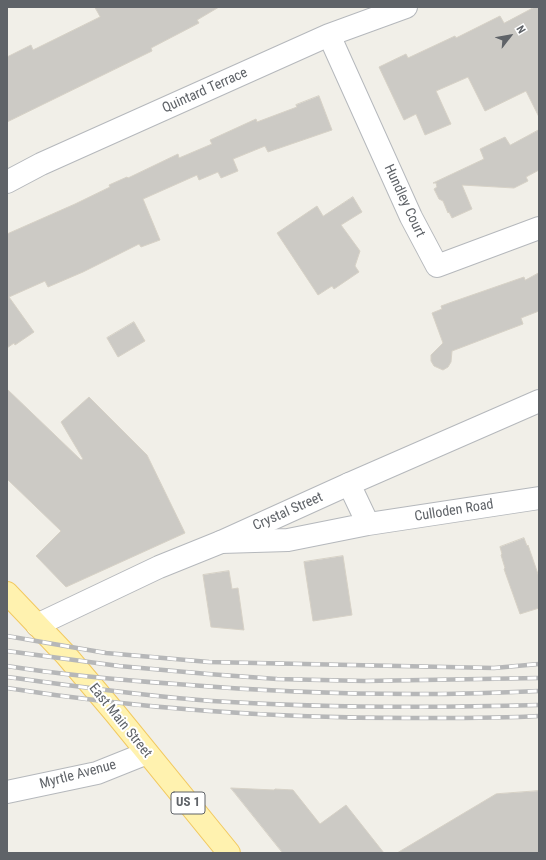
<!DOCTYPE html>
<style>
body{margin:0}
#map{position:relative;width:546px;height:860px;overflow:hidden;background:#f1efe8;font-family:"Roboto Condensed",sans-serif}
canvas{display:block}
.frame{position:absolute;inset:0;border:8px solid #5f6368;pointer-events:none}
.north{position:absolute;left:490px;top:16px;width:40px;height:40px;-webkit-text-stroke:3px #fff;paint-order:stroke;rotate:59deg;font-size:11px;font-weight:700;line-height:16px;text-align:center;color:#5f6368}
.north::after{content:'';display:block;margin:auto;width:14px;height:18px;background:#5f6368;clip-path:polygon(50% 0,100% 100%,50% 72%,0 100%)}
</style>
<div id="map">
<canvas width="546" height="860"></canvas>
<div class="frame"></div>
<div class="north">N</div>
</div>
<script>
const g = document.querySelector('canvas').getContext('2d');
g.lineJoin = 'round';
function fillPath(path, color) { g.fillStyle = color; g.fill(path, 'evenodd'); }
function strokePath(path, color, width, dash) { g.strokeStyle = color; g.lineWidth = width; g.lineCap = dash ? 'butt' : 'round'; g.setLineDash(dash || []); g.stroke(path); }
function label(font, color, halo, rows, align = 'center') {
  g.font = font + ' "Roboto Condensed",sans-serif'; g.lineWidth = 4; g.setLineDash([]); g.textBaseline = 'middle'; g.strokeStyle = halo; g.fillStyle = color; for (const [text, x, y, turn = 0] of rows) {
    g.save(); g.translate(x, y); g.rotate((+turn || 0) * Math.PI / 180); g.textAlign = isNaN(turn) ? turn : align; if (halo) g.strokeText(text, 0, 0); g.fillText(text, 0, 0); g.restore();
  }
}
const building = new Path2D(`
 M95 7H219L197 20 199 23 151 48 152 51 7 122V57L31 45 33 50 100 17Z
 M535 7H539V117L526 91 485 111 468 77 436 91 451 124 425 135 416 114 404 120 379 67 406 54 408 58 455 36 456 38 500 16 504 23Z
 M319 96 332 130 268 152 265 146 233 159 238 171 221 178 218 172 199 180 197 175 143 199 160 240 141 247 139 244 83 272 48 287 45 281 9 297 34 332 15 345 14 343 7 348V234L75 204 110 187 109 185 127 177 128 178 178 154 179 158 212 144 210 140 256 119 257 122 297 107 296 105Z
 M539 130V170L526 177 528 181 514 188 462 185 472 209 452 218 449 212 448 213 443 201 439 199 434 189 437 187 436 183H433L484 159 480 149 505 137 510 145Z
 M353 197 362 212 341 225 360 251 355 266 359 272 334 289 332 286 318 295 277 233 317 206 323 216Z
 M539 273V311L521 318 523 324 452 351 451 362 448 367 443 370 434 366 431 361V355L443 343 432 313 442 309 441 306 452 302 524 277 525 280Z
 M134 322 145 341 118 357 107 338Z
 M7 389 81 460 83 459 61 422 89 397 147 455 185 533 66 587 36 556 61 531 7 479Z
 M524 538 527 546 528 545 539 577V608L520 614 504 569 505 568 501 555 502 554 500 547Z
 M343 556 352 615 313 621 304 562Z
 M229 571 232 589 238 588 244 630 211 627 203 575Z
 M231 788 274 790 275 789 293 790 320 824 346 805 384 853H283Z
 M539 791V853H397L496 794Z`);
fillPath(building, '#cccac5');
strokePath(building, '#d6d1c6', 1);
const minor = new Path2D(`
 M329 35 411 217 437 266 539 228
 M7 182 41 164 329 35 406 7
 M349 484 368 524
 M221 542 288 540 368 524 539 498`);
const tertiary = new Path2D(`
 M37 625 159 567 221 542 349 484 539 401
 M7 792 97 773 147 753`);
const primary = new Path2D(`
 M7 593 66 655 115 713 229 853`);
strokePath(minor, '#b5b8bc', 24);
strokePath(tertiary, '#b5b8bc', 24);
strokePath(primary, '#f2c960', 24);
strokePath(minor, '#fff', 22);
strokePath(tertiary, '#fff', 22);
strokePath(primary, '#fff2af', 22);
const rail = new Path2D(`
 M7 636 106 653 209 662 494 668 539 664
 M7 651 119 666 208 674 277 679 365 681 539 678
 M7 666C63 675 120 680 176 684 296 694 418 697 539 691
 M7 677C75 686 143 696 212 701 321 708 430 708 539 705
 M7 688C147 710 288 719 430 718 466 718 503 718 539 716`);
strokePath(rail, '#b6b7b8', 4.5);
strokePath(rail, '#fff', 3, [9]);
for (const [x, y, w] of [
 [188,803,34]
]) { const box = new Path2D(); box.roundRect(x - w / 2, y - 11, w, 22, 3); g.fillStyle = '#fff'; g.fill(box); strokePath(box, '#5f6368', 1); }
label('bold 13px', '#5f6368', null, [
 ["US 1",188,803]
]);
label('14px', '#5f6368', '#fff', [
 ["Quintard Terrace",205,91,-24],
 ["Hundley Court",404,201,65],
 ["Culloden Road",454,511,-9],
 ["Crystal Street",288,512,-24],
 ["East Main Street",120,721,51],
 ["Myrtle Avenue",78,775,-15]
]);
</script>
